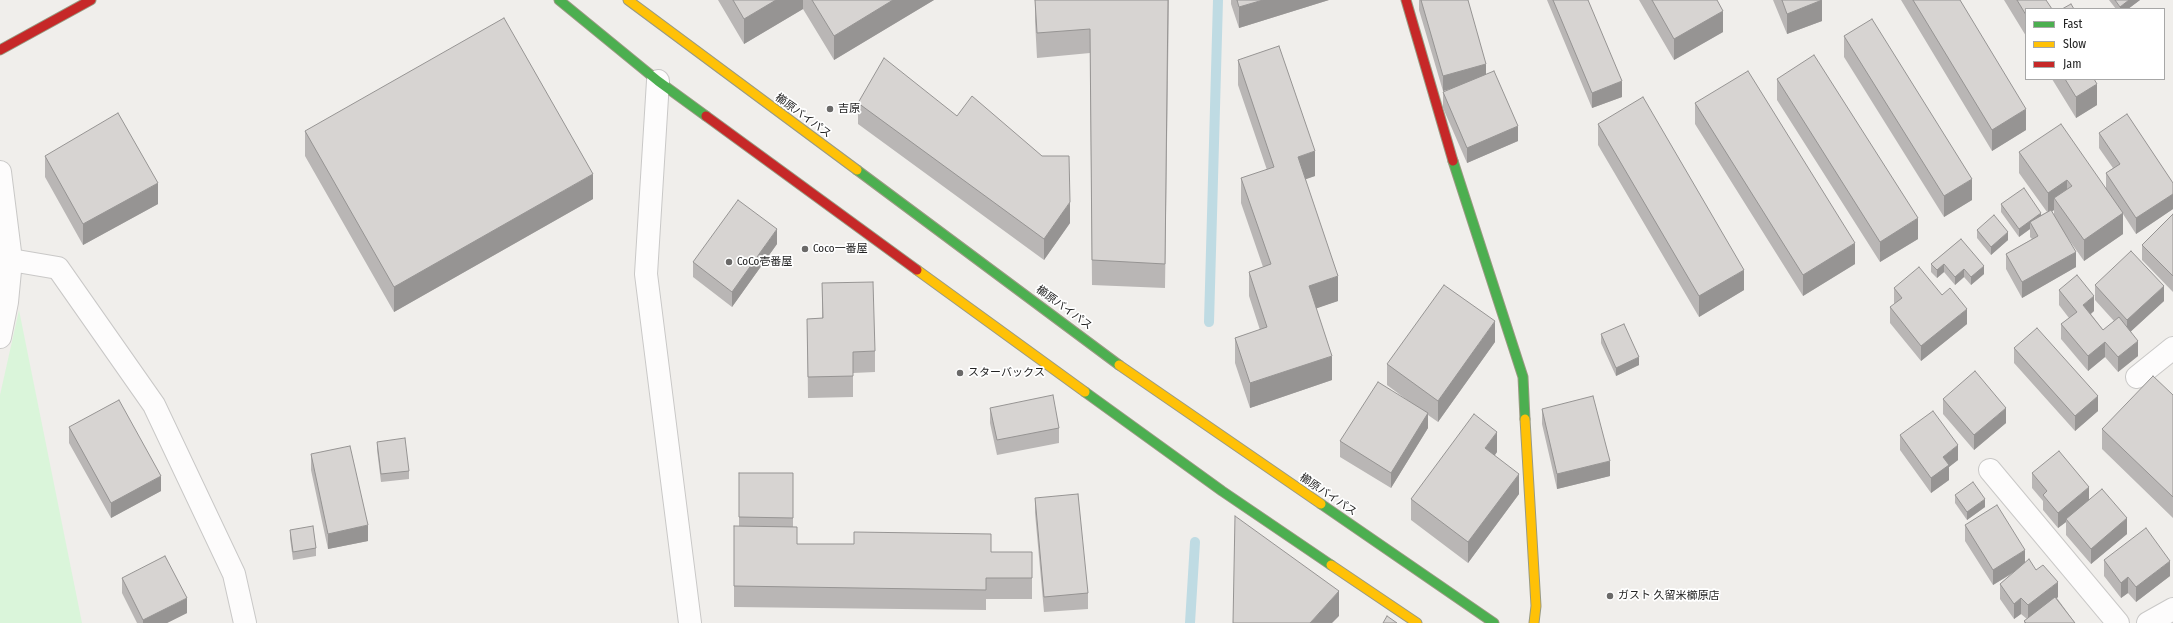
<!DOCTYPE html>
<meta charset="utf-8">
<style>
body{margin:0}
#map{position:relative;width:2173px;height:623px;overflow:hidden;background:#f0eeeb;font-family:"Fira Sans Condensed",sans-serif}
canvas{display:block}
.legend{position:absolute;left:2025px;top:8px;width:140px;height:72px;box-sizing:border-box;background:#fff;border:1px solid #a7a7a7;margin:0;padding:5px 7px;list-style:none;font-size:12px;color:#222}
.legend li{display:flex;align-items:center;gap:8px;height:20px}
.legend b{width:20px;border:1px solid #a7a7a7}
</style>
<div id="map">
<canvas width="2173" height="623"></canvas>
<ul class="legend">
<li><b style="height:5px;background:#4caf50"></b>Fast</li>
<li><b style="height:5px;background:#ffc107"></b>Slow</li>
<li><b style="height:5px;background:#c62828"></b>Jam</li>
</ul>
</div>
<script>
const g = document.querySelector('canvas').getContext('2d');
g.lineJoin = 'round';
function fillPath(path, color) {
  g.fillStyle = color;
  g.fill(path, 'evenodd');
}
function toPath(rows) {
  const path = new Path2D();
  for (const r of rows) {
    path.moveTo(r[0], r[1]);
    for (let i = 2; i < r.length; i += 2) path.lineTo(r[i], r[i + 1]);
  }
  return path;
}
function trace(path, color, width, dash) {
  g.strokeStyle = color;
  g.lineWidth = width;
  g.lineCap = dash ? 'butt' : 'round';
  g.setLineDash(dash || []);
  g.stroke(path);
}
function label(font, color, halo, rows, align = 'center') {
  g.font = font + ' "Fira Sans Condensed","Noto Sans JP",sans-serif';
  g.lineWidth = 3.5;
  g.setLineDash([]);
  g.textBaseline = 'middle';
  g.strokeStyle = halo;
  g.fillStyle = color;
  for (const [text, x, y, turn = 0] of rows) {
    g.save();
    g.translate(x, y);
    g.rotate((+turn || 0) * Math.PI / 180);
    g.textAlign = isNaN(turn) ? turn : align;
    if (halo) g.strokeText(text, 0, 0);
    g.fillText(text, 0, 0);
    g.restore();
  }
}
const park = toPath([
 [19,310,82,623,0,623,0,395]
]);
const stream = toPath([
 [1209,322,1218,0],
 [1190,623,1195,542]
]);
const street = toPath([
 [658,81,646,274,690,623],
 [0,172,11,260,7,302,0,337],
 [11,260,58,268,154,405,234,574,245,623],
 [2137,377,2173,348],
 [1990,470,2118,623],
 [2148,623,2173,609]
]);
const fast = toPath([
 [559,0,658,81,706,116],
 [1453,161,1523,377,1525,419],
 [857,170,1119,365],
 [1085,392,1222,491,1331,565],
 [1321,504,1494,623]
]);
const slow = toPath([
 [628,0,857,170],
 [917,270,1085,392],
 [1119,365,1321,504],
 [1525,419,1536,606,1534,623],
 [1331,565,1417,623]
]);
const jam = toPath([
 [1406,0,1453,161],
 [0,50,91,0],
 [706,116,917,270]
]);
const wall = toPath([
 [718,0,934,0,834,60,803,9,744,44],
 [1035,0,1169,0,1165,288,1092,285,1090,53,1037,58,1035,21],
 [1231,0,1329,0,1239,28,1231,4],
 [1419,0,1468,0,1486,74,1518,141,1467,163,1443,108,1443,92,1453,88,1443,91,1419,10],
 [1547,0,1588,0,1622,97,1592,108],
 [1639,0,1717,0,1723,32,1674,60],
 [1773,0,1822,0,1822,21,1787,34],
 [1901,0,1960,0,2026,130,1992,151],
 [2004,0,2046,0,2026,9,2026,36],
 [2109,0,2140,0,2128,9,2116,9],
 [1844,36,1972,200,1944,217,1844,57],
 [1238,60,1315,176,1305,179,1338,301,1316,308,1332,380,1250,408,1235,363,1235,338,1260,330,1249,296,1249,272,1263,267,1241,203,1241,178,1267,170,1238,85],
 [1777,79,1918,239,1880,262,1777,100],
 [2052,79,2094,79,2097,105,2076,118],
 [858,103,957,116,1042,156,1070,223,1044,260,858,124],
 [1695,103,1855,264,1803,296,1695,124],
 [1598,124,1744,290,1699,317,1598,145],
 [305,131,593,199,394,312,305,156],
 [2099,133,2173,183,2173,209,2136,234,2123,214,2123,234,2084,261,2067,237,2076,267,2022,298,2006,269,2006,254,2032,239,2030,237,2030,229,2019,237,2001,212,2001,204,2041,215,2047,212,2019,173,2019,152,2106,188,2106,173,2113,168,2099,148],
 [2054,210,2054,215,2052,211],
 [45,156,158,204,83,245,45,177],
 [2173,214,2173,292,2142,260,2142,245],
 [1977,230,2008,240,1991,255,1977,238],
 [1961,239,1984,274,1971,285,1964,277,1955,285,1944,272,1937,278,1931,272,1931,264],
 [777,244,732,307,693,277,693,262],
 [822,283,875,351,875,372,853,373,853,397,808,398,807,319,822,318],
 [2095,285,2164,301,2131,331,2138,356,2118,372,2105,357,2088,371,2061,339,2061,324,2069,318,2059,305,2059,290,2094,311,2091,314,2103,330,2114,321,2095,300],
 [1894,288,1942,295,1967,324,1921,361,1890,323,1890,307,1895,304,1894,303],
 [1601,334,1639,365,1616,376,1601,343],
 [1495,342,1438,422,1428,415,1428,428,1391,488,1340,457,1340,441,1411,403,1387,385,1387,364],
 [2014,348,2098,411,2075,431,2014,363],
 [2173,395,2173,518,2102,449,2102,429],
 [1943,399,2006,423,1974,450,1943,414],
 [990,408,1059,428,1059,443,997,455,990,423],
 [1542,409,1610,476,1557,489,1542,424],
 [69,427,161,491,111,518,69,443],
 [1900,435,1958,460,1949,467,1949,480,1931,493,1900,450],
 [377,442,409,471,409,479,381,482,377,450],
 [1497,452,1495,455,1519,494,1468,563,1411,520,1411,499],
 [311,454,368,541,328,549,311,470],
 [739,473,793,473,793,527,797,544,991,552,1032,552,1032,599,986,599,986,610,734,607,734,526,739,526],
 [2032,473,2089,500,2127,534,2091,564,2066,535,2066,522,2058,528,2043,510,2043,501,2032,488],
 [1955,495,1985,507,1967,520,1955,503],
 [1035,498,1088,593,1088,609,1044,612,1035,513],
 [1965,525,2025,562,2036,570,2058,597,2057,598,2075,623,2024,623,2024,621,2027,619,2021,614,2014,619,2000,599,2000,584,2013,573,1993,585,1965,541],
 [290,530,316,548,316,556,293,560,290,538],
 [2104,560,2170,576,2136,602,2128,593,2121,598,2104,576],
 [122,578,187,613,167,623,137,623,122,593]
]);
const shadedWall = toPath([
 [776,0,803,0,803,9,744,44,744,19],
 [893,0,934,0,834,60,834,36],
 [1263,0,1329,0,1239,28,1239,7],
 [1822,0,1822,21,1787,34,1787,14],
 [2129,0,2140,0,2128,9,2120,9,2120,7],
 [1723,11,1723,32,1674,60,1674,39],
 [1486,64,1486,79,1443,91,1443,76],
 [1622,81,1622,97,1592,108,1592,93],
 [2097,84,2097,105,2076,118,2076,97],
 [2026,109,2026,130,1992,151,1992,130],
 [1518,126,1518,141,1467,163,1467,148],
 [1315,151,1315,176,1298,182,1298,157],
 [593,174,593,199,394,312,394,287],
 [1972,179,1972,200,1944,217,1944,196],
 [2067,180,2067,201,2054,198,2054,210,2048,214,2048,193],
 [158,183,158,204,83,245,83,224],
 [2173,194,2173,209,2136,234,2136,218],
 [1070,202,1070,223,1044,260,1044,239],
 [2041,213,2041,221,2030,222,2030,229,2019,237,2019,229],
 [2123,213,2123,234,2084,261,2084,240],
 [1918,218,1918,239,1880,262,1880,242],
 [777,229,777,244,732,307,732,292],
 [2008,232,2008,240,1991,255,1991,247],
 [1855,243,1855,264,1803,296,1803,275],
 [2076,252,2076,267,2022,298,2022,282],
 [1944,264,1944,272,1937,278,1937,270],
 [1984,266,1984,274,1971,285,1971,277],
 [1964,269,1964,277,1955,285,1955,277],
 [1744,270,1744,290,1699,317,1699,296],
 [1338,276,1338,301,1309,311,1309,286],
 [2164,286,2164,301,2127,335,2127,320],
 [2094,296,2094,311,2083,320,2083,305],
 [1967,309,1967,324,1921,361,1921,346],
 [1495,321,1495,342,1438,422,1438,401],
 [2138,341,2138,356,2118,372,2118,357],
 [2105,342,2105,357,2088,371,2088,356],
 [1332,356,1332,380,1250,408,1250,383],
 [1639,357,1639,365,1616,376,1616,368],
 [2098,396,2098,411,2075,431,2075,416],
 [2006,408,2006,423,1974,450,1974,435],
 [1428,413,1428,428,1391,488,1391,473],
 [1497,432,1497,452,1485,469,1485,448],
 [1958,445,1958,460,1949,467,1949,480,1931,493,1931,478,1943,457],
 [1610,461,1610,476,1557,489,1557,474],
 [1519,474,1519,494,1468,563,1468,542],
 [161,476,161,491,111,518,111,503],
 [2089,487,2089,502,2066,519,2066,522,2058,528,2058,513],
 [1985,499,1985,507,1967,520,1967,512],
 [2127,518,2127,534,2091,564,2091,549],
 [368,525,368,541,328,549,328,534],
 [2025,550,2025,565,1993,585,1993,570],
 [2170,561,2170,576,2136,602,2136,587],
 [2128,577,2128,593,2121,598,2121,583],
 [2058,582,2058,597,2028,620,2028,605],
 [1339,591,1339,616,1332,623,1310,623],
 [187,598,187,613,167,623,143,623,143,620],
 [2021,598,2021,614,2014,619,2014,604]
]);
const building = toPath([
 [733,0,776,0,744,19,733,0],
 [812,0,893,0,834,36,812,0],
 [1035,0,1168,0,1165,264,1092,260,1090,29,1037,33,1035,0],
 [1237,0,1263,0,1239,7,1237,0],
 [1421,0,1468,0,1486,64,1443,76,1421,0],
 [1553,0,1588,0,1622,81,1592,93,1553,0],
 [1652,0,1717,0,1723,11,1674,39,1652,0],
 [1782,0,1822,0,1787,14,1782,0],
 [1913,0,1960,0,2026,109,1992,130,1913,0],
 [2017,0,2046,0,2052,9,2026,9,2026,15,2017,0],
 [2115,0,2129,0,2120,7,2115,0],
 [2071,4,2074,9,2062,9,2071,4],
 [504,18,593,174,394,287,305,131,504,18],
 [1872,19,1972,179,1944,196,1844,36,1872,19],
 [1279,46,1315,151,1298,157,1338,276,1309,286,1332,356,1250,383,1235,338,1267,327,1249,272,1271,264,1241,178,1274,167,1238,60,1279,46],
 [1814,55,1918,218,1880,242,1777,79,1814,55],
 [884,58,957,116,972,96,1042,156,1069,156,1070,202,1044,239,858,103,884,58],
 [1494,71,1518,126,1467,148,1443,92,1494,71],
 [1748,71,1855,243,1803,275,1695,103,1748,71],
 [2065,79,2094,79,2097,84,2076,97,2065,79],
 [1643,97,1744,270,1699,296,1598,124,1643,97],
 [118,113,158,183,83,224,45,156,118,113],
 [2127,114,2173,183,2173,194,2136,218,2106,173,2120,164,2099,133,2127,114],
 [2061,124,2123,213,2084,240,2054,198,2072,186,2067,180,2048,193,2019,152,2061,124],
 [2024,188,2041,213,2019,229,2001,204,2024,188],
 [738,200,777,229,732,292,693,262,738,200],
 [2051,210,2076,252,2022,282,2006,254,2038,236,2030,222,2051,210],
 [2173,214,2173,276,2142,245,2173,214],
 [1994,215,2008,232,1991,247,1977,230,1994,215],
 [1961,239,1984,266,1971,277,1964,269,1955,277,1944,264,1937,270,1931,264,1961,239],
 [2131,251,2164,286,2127,320,2095,285,2131,251],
 [1919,267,1942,295,1950,288,1967,309,1921,346,1890,307,1902,298,1894,288,1919,267],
 [2077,275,2094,296,2083,305,2103,330,2119,317,2138,341,2118,357,2105,342,2088,356,2061,324,2077,312,2059,290,2077,275],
 [873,282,875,351,853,352,853,376,808,377,807,319,823,318,822,283,873,282],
 [1444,285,1495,321,1438,401,1387,364,1444,285],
 [1624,324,1639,357,1616,368,1601,334,1624,324],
 [2037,328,2098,396,2075,416,2014,348,2037,328],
 [1975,371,2006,408,1974,435,1943,399,1975,371],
 [2153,376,2173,395,2173,497,2102,429,2153,376],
 [1378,382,1428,413,1391,473,1340,441,1378,382],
 [1053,395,1059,428,997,440,990,408,1053,395],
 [1593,396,1610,461,1557,474,1542,409,1593,396],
 [119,400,161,476,111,503,69,427,119,400],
 [1933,411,1958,445,1943,457,1949,465,1931,478,1900,435,1933,411],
 [1474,414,1497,432,1485,448,1519,474,1468,542,1411,499,1474,414],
 [405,438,409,471,381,474,377,442,405,438],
 [350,446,368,525,328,534,311,454,350,446],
 [2059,451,2089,487,2058,513,2043,495,2047,491,2032,473,2059,451],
 [739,473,793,473,793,518,739,517,739,473],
 [1973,482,1985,499,1967,512,1955,495,1973,482],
 [2102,489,2127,518,2091,549,2066,519,2102,489],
 [1078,494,1088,593,1044,597,1035,498,1078,494],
 [1997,505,2025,550,1993,570,1965,525,1997,505],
 [1235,516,1339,591,1310,623,1233,623,1235,516],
 [313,526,316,548,293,552,290,530,313,526],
 [734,526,797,527,797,544,854,544,854,532,991,534,991,552,1032,552,1032,578,986,578,986,590,734,586,734,526],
 [2146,528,2170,561,2136,587,2128,577,2121,583,2104,560,2146,528],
 [165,556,187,598,143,620,122,578,165,556],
 [2029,559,2036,570,2043,565,2058,582,2028,605,2021,598,2014,604,2000,584,2029,559],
 [2055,597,2075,623,2026,623,2024,621,2055,597],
 [1387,616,1397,623,1383,623,1387,616]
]);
const markers = [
 [830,109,4,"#6a6968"],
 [805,249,4,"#6a6968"],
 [729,262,4,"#6a6968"],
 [960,373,4,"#6a6968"],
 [1610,596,4,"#6a6968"]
];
const poiNames = [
 ["吉原",838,109],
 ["Coco一番屋",813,249],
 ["CoCo壱番屋",737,262],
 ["スターバックス",968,373],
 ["ガスト 久留米櫛原店",1618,596]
];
const streetNames = [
 ["櫛原バイパス",803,116,36],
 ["櫛原バイパス",1064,308,36],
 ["櫛原バイパス",1328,495,34]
];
fillPath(park, '#daf5da');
trace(stream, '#bfdbe3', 10);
trace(street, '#c9c8c7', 24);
trace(fast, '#999a82', 11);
trace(slow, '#999a82', 11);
trace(jam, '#999a82', 11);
trace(street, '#fdfcfc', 22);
trace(fast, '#4caf50', 9);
trace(slow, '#ffc107', 9);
trace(jam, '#c62828', 9);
fillPath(wall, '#b9b6b5');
fillPath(shadedWall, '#969493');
fillPath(building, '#d7d4d2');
trace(building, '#969493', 1);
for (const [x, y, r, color] of markers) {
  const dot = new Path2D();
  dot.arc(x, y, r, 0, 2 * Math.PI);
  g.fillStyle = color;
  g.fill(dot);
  trace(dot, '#fff', 1.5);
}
label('11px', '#222', '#fff', poiNames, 'left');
label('11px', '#222', '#fff', streetNames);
</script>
